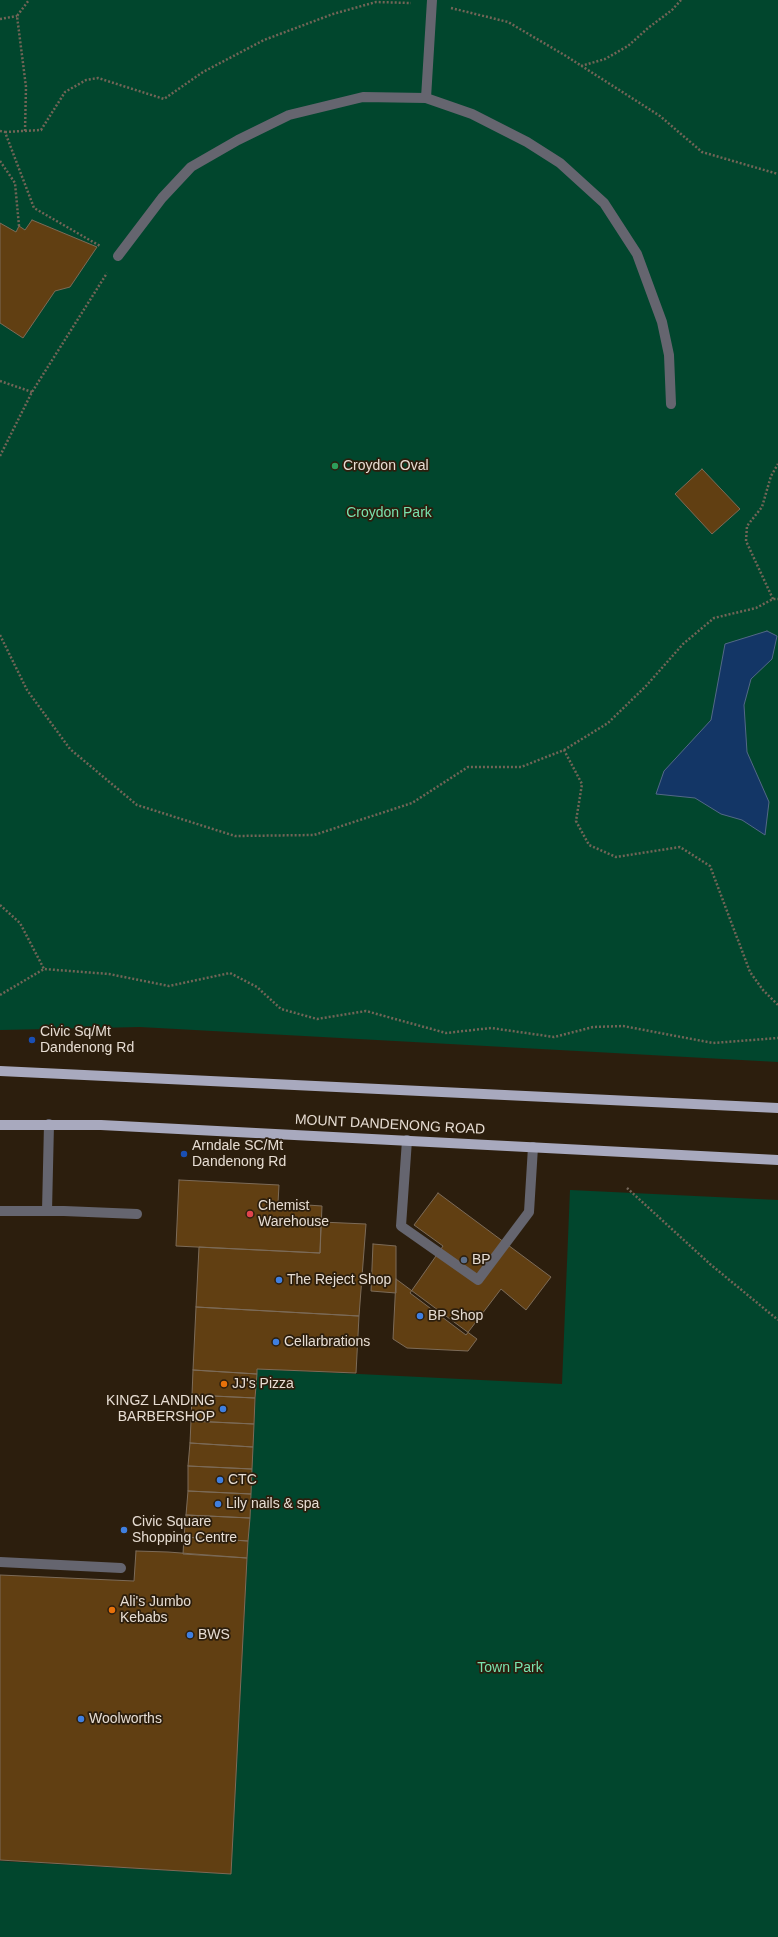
<!DOCTYPE html>
<style>
body{margin:0}
canvas{display:block;background:#2c1e0d}
</style>
<canvas width="778" height="1937"></canvas>
<script>
const g = document.querySelector('canvas').getContext('2d');
g.lineJoin = 'round';
function fillPath(path, color) {
  g.fillStyle = color;
  g.fill(path, 'evenodd');
}
function toPath(rows) {
  const path = new Path2D();
  for (const r of rows) {
    path.moveTo(r[0], r[1]);
    for (let i = 2; i < r.length; i += 2) path.lineTo(r[i], r[i + 1]);
  }
  return path;
}
function trace(path, color, width, dash) {
  g.strokeStyle = color;
  g.lineWidth = width;
  g.lineCap = dash ? 'butt' : 'round';
  g.setLineDash(dash || []);
  g.stroke(path);
}
function label(font, color, halo, rows, align = 'center') {
  g.font = font + ' Arial,sans-serif';
  g.lineWidth = 3.5;
  g.setLineDash([]);
  g.textBaseline = 'middle';
  g.strokeStyle = halo;
  g.fillStyle = color;
  for (const [text, x, y, turn = 0] of rows) {
    g.save();
    g.translate(x, y);
    g.rotate((+turn || 0) * Math.PI / 180);
    g.textAlign = isNaN(turn) ? turn : align;
    if (halo) g.strokeText(text, 0, 0);
    g.fillText(text, 0, 0);
    g.restore();
  }
}
const green = toPath([
 [0,0,778,0,778,1062,140,1027,0,1030],
 [570,1190,778,1200,778,1937,0,1937,0,1861,231,1874,257,1369,562,1384]
]);
const water = toPath([
 [767,631,777,636,772,659,751,679,744,705,747,752,769,802,765,835,742,820,721,814,695,798,656,794,664,771,711,720,725,644,767,631]
]);
const building = toPath([
 [32,220,97,247,70,287,55,291,23,338,0,323,0,223,16,232,19,226,25,230,32,220],
 [702,469,740,509,712,534,675,494,702,469],
 [179,1180,279,1185,278,1203,322,1206,320,1253,176,1246,179,1180],
 [438,1193,551,1277,526,1310,501,1289,466,1335,410,1293,443,1246,414,1225,438,1193],
 [321,1222,366,1224,359,1316,196,1307,199,1247,320,1253,321,1222],
 [373,1244,396,1246,396,1293,371,1291,373,1244],
 [396,1279,477,1339,468,1351,407,1348,393,1339,396,1279],
 [196,1307,359,1316,356,1373,257,1369,257,1374,193,1370,196,1307],
 [193,1370,257,1374,255,1398,192,1395,193,1370],
 [192,1395,255,1398,254,1424,191,1421,192,1395],
 [191,1421,254,1424,253,1447,190,1443,191,1421],
 [190,1443,253,1447,252,1469,188,1466,190,1443],
 [188,1466,252,1469,251,1494,188,1491,188,1466],
 [188,1491,251,1494,250,1518,186,1515,188,1491],
 [186,1515,250,1518,248,1541,184,1537,186,1515],
 [184,1537,248,1541,247,1558,183,1554,184,1537],
 [136,1551,168,1552,247,1558,231,1874,0,1860,0,1575,134,1581,136,1551]
]);
const path = toPath([
 [451,8,508,22,566,56,660,116,702,152,778,174],
 [0,19,17,16],
 [581,66,605,59,628,46,648,28,672,10,681,0],
 [0,131,5,132,34,208,100,246],
 [25,131,26,87,17,16,29,0],
 [5,132,41,130,65,92,86,80,98,78,164,99,203,72,264,40,333,14,376,2,411,3],
 [0,161,15,183,19,226],
 [0,381,32,392],
 [0,456,32,392,107,273],
 [773,599,746,541,747,526,762,507,771,476,778,464],
 [0,635,27,690,70,749,137,805,235,836,314,835,412,803,468,767,521,767,564,750,582,784,576,821,589,845,616,857,680,847,710,866,750,972,763,990,778,1005],
 [564,750,608,723,646,686,683,644,714,618,756,608,773,599,778,599],
 [0,905,20,923,44,969],
 [0,995,44,969,109,974,169,986,230,973,257,987,281,1009,317,1019,366,1011,446,1033,491,1028,554,1037,593,1027,623,1026,713,1043,778,1038],
 [627,1188,710,1264,778,1320]
]);
const service = toPath([
 [426,98,432,0],
 [118,256,162,198,191,167,238,140,289,115,363,97,426,98,472,114,527,142,560,163,604,203,637,254,662,322,669,355,671,404],
 [407,1140,401,1226,478,1280,529,1212,533,1147],
 [0,1211,64,1211,137,1214],
 [47,1211,49,1124],
 [0,1562,121,1568]
]);
const primary = toPath([
 [0,1071,778,1108],
 [0,1125,101,1125,778,1160]
]);
const markers = [
 [335,466,4,"#2e9e5b"],
 [32,1040,4,"#1a4fb4"],
 [184,1154,4,"#1a4fb4"],
 [250,1214,4,"#e0444e"],
 [464,1260,4,"#5c6f8a"],
 [279,1280,4,"#3f7fe0"],
 [420,1316,4,"#3f7fe0"],
 [276,1342,4,"#3f7fe0"],
 [224,1384,4,"#e8710a"],
 [223,1409,4,"#3f7fe0"],
 [220,1480,4,"#3f7fe0"],
 [218,1504,4,"#3f7fe0"],
 [124,1530,4,"#3f7fe0"],
 [112,1610,4,"#e8710a"],
 [190,1635,4,"#3f7fe0"],
 [81,1719,4,"#3f7fe0"]
];
const poiNames = [
 ["Croydon Oval",343,466],
 ["Civic Sq/Mt",40,1032],
 ["Dandenong Rd",40,1048],
 ["Arndale SC/Mt",192,1146],
 ["Dandenong Rd",192,1162],
 ["Chemist",258,1206],
 ["Warehouse",258,1222],
 ["BP",472,1260],
 ["The Reject Shop",287,1280],
 ["BP Shop",428,1316],
 ["Cellarbrations",284,1342],
 ["JJ's Pizza",232,1384],
 ["KINGZ LANDING",215,1401,"right"],
 ["BARBERSHOP",215,1417,"right"],
 ["CTC",228,1480],
 ["Lily nails & spa",226,1504],
 ["Civic Square",132,1522],
 ["Shopping Centre",132,1538],
 ["Ali's Jumbo",120,1602],
 ["Kebabs",120,1618],
 ["BWS",198,1635],
 ["Woolworths",89,1719]
];
const parkNames = [
 ["Croydon Park",389,513],
 ["Town Park",510,1668]
];
const streetNames = [
 ["MOUNT DANDENONG ROAD",390,1125,3]
];
fillPath(green, '#01462d');
fillPath(water, '#133666');
trace(water, '#536887', 1);
fillPath(building, '#613f12');
trace(building, '#7c6b58', 1);
trace(path, '#726557', 2.5, [2, 2]);
trace(service, '#65656f', 10);
trace(primary, '#a8a9be', 10);
for (const [x, y, r, color] of markers) {
  const dot = new Path2D();
  dot.arc(x, y, r, 0, 2 * Math.PI);
  g.fillStyle = color;
  g.fill(dot);
  trace(dot, '#2c1e0d', 1.5);
}
label('14px', '#e7ddd3', '#2c1e0d', poiNames, 'left');
label('14px', '#79e3af', '#2c1e0d', parkNames);
label('14px', '#e7ddd3', '#2c1e0d', streetNames);
</script>
